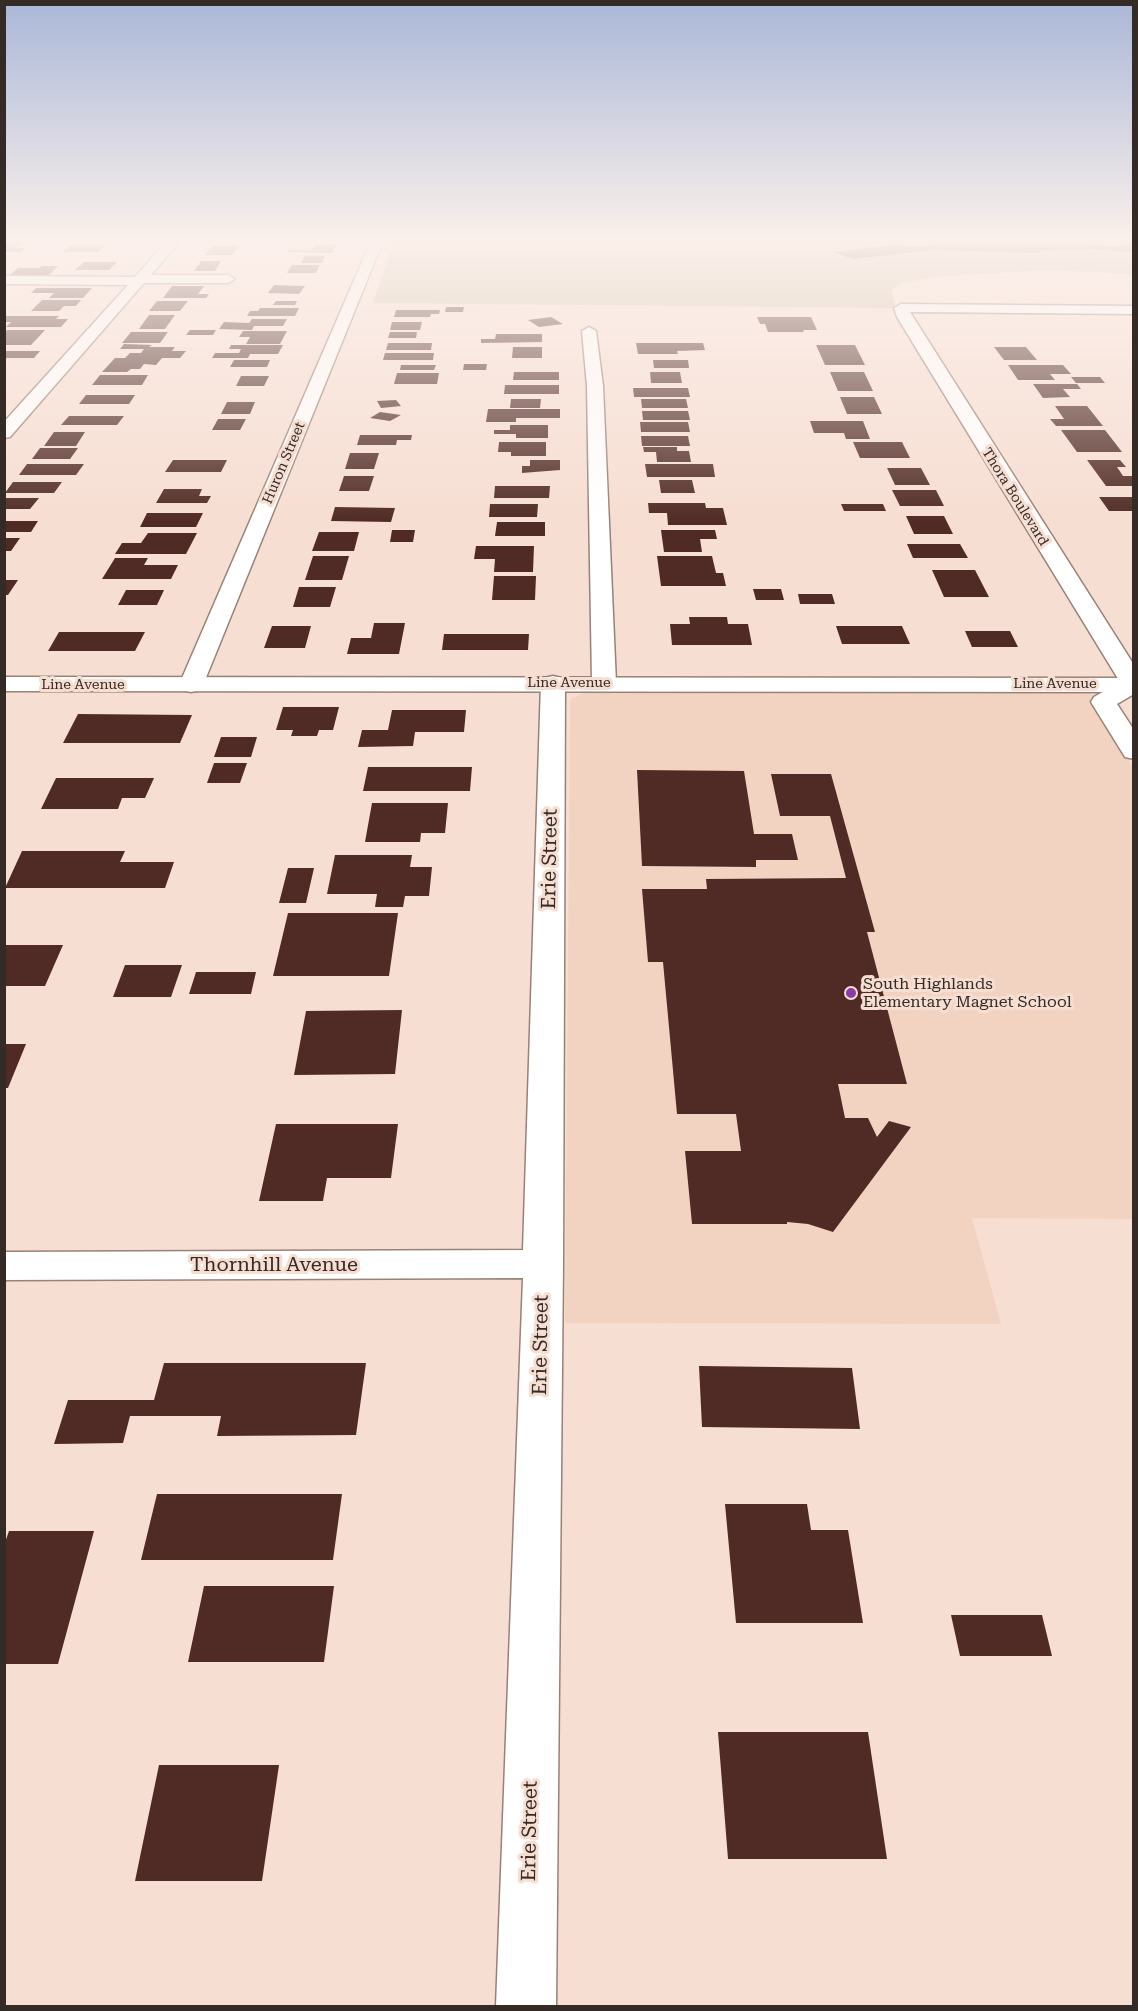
<!DOCTYPE html>
<style>
body{margin:0}
#map{position:relative;width:1138px;height:2011px;overflow:hidden;background:#f7ded2;font-family:"Roboto Serif",serif}
canvas{display:block}
.frame{position:absolute;inset:0;border:6px solid #342b26;pointer-events:none}
</style>
<div id="map">
<canvas width="1138" height="2011"></canvas>
<div class="frame"></div>
</div>
<script>
const g = document.querySelector('canvas').getContext('2d');
g.lineJoin = 'round';
function fillPath(path, color) {
  g.fillStyle = color;
  g.fill(path, 'evenodd');
}
function toPath(rows) {
  const path = new Path2D();
  for (const r of rows) {
    path.moveTo(r[0], r[1]);
    for (let i = 2; i < r.length; i += 2) path.lineTo(r[i], r[i + 1]);
  }
  return path;
}
function trace(path, color, width, dash) {
  g.strokeStyle = color;
  g.lineWidth = width;
  g.lineCap = dash ? 'butt' : 'round';
  g.setLineDash(dash || []);
  g.stroke(path);
}
function label(font, color, halo, rows, align = 'center') {
  g.font = font + ' "Roboto Serif",serif';
  g.lineWidth = 6;
  g.setLineDash([]);
  g.textBaseline = 'middle';
  g.strokeStyle = halo;
  g.fillStyle = color;
  for (const [text, x, y, turn = 0] of rows) {
    g.save();
    g.translate(x, y);
    g.rotate((+turn || 0) * Math.PI / 180);
    g.textAlign = isNaN(turn) ? turn : align;
    if (halo) g.strokeText(text, 0, 0);
    g.fillText(text, 0, 0);
    g.restore();
  }
}
const built = toPath([
 [1081,691,1093,695,1133,768,1133,1219,972,1218,1001,1324,565,1323,570,702,572,698,587,692]
]);
const green = toPath([
 [394,241,1133,241,1133,274,1047,270,935,277,902,283,892,290,895,308,373,303]
]);
const building = toPath([
 [938,241,1083,241,1088,245,1120,247,1123,244,1134,245,1134,253,1098,249,1039,251,1042,253,933,250,853,259,833,252,902,244,910,247,940,245],
 [4,242,24,242,16,248,25,248,21,252,4,252,7,248,4,248],
 [315,244,337,244,332,253,287,252,288,250,312,250],
 [71,245,106,245,98,252,63,252],
 [212,246,239,246,232,255,205,255],
 [305,256,325,256,322,263,301,263],
 [201,261,221,261,215,271,194,271],
 [84,262,117,262,109,270,75,270],
 [292,265,320,265,316,273,287,273],
 [42,266,58,266,49,275,10,275,18,268,39,268],
 [274,285,305,286,299,294,268,293],
 [172,286,204,286,198,294,209,294,206,298,163,298],
 [36,288,92,288,83,298,49,298,54,293,31,293],
 [42,300,81,300,76,306,64,306,59,311,31,311],
 [157,301,188,301,180,311,149,311],
 [276,301,297,301,295,305,273,305],
 [446,307,464,307,463,312,445,312],
 [260,308,299,308,295,316,247,316,250,311,258,311],
 [396,310,440,310,439,314,431,314,430,317,394,317],
 [149,315,175,315,165,329,139,329],
 [4,316,59,316,56,319,68,319,61,327,6,327,11,322,4,322],
 [551,317,563,324,539,327,528,320],
 [757,317,811,317,817,330,803,330,804,332,768,332,765,324,760,324],
 [252,319,287,319,283,326,254,326,252,330,219,329,224,322,249,323],
 [392,322,422,322,420,330,390,330],
 [7,330,45,330,31,345,4,345,4,333],
 [190,330,216,330,213,335,186,335],
 [243,331,287,331,280,344,246,344,250,337,239,337],
 [131,332,168,332,160,343,122,343],
 [390,332,417,332,416,338,388,338],
 [496,334,542,334,542,342,481,343,481,339,495,339],
 [388,343,432,343,431,350,386,350],
 [636,343,703,343,705,350,677,351,678,354,638,354],
 [124,344,152,345,149,347,175,347,172,351,186,351,180,358,162,358,156,365,144,364,140,369,131,369,127,372,102,372,115,358,125,358,130,353,141,353,144,349,120,349],
 [231,345,283,345,278,354,250,354,248,358,212,358,215,353,239,353,241,349,229,349],
 [816,345,855,345,865,365,825,365],
 [513,347,542,347,542,358,512,358],
 [994,347,1026,347,1037,360,1004,360],
 [4,351,40,351,34,358,7,358,4,360],
 [385,353,434,353,433,360,383,360],
 [234,360,270,360,267,367,230,367],
 [653,360,688,360,689,368,654,368],
 [464,364,487,364,486,370,463,370],
 [401,365,436,365,434,370,400,370],
 [1008,365,1063,365,1071,374,1050,374,1055,380,1018,380],
 [514,372,559,372,559,380,513,380],
 [650,372,680,372,682,383,651,383],
 [830,372,864,372,873,391,838,391],
 [397,373,439,373,437,384,394,384],
 [100,375,148,375,142,385,92,385],
 [241,376,269,376,264,386,236,386],
 [1071,377,1100,377,1105,383,1076,383],
 [1033,384,1077,384,1081,389,1063,389,1070,397,1043,398],
 [505,385,559,385,559,394,504,394],
 [633,388,688,388,690,397,634,397],
 [86,395,135,395,129,404,79,404],
 [840,397,874,397,882,414,847,414],
 [511,399,541,399,540,408,510,408],
 [641,399,686,399,688,408,642,408],
 [396,400,401,406,381,408,377,401],
 [227,402,255,402,250,414,221,414],
 [1055,406,1087,406,1103,426,1056,426,1050,419,1064,419],
 [488,409,560,409,560,418,516,418,516,422,486,422],
 [642,411,688,411,690,420,643,420],
 [380,412,401,415,390,421,370,418],
 [69,416,124,416,117,425,61,425],
 [218,419,246,419,240,430,212,430],
 [810,421,863,421,870,439,846,439,844,433,814,433],
 [640,422,688,422,690,432,641,432],
 [510,425,548,425,548,438,516,438,516,434,494,434,494,430,510,430],
 [1061,430,1105,430,1122,452,1077,452],
 [54,432,85,432,76,446,44,446],
 [360,435,412,435,411,440,397,440,396,445,357,445],
 [641,436,688,436,690,446,642,446],
 [499,442,546,442,546,456,511,456,511,452,498,452],
 [853,442,902,442,910,458,860,458],
 [643,447,677,447,677,451,689,451,691,462,657,462,656,452,644,452],
 [40,448,78,448,70,459,32,459],
 [350,453,379,453,374,469,345,469],
 [173,460,227,460,221,472,165,472],
 [530,460,560,460,560,470,522,473,522,466,530,466],
 [1087,460,1120,460,1126,467,1117,467,1123,476,1134,476,1134,486,1106,486],
 [27,464,84,464,76,475,19,475],
 [645,464,713,464,715,477,647,477],
 [887,468,921,468,930,485,895,485],
 [344,476,374,476,369,491,339,491],
 [659,480,692,480,695,493,661,493],
 [13,482,62,482,54,493,5,493],
 [495,486,550,486,549,498,494,498],
 [164,489,202,489,199,496,211,496,207,503,156,503],
 [892,490,936,490,944,506,900,506],
 [1099,497,1134,497,1134,511,1109,511],
 [4,498,39,498,30,509,4,509],
 [648,503,705,503,706,508,723,508,727,525,668,525,667,513,649,513],
 [490,504,538,504,537,517,489,517],
 [841,504,883,504,886,511,844,511],
 [335,507,395,508,391,522,331,521],
 [147,513,203,513,196,527,140,527],
 [906,516,944,516,953,534,914,534],
 [4,521,38,521,31,532,4,532],
 [497,522,545,522,545,536,495,536],
 [392,530,415,530,413,542,390,542],
 [661,530,715,530,717,539,700,539,702,552,664,552],
 [319,532,359,532,354,551,312,551],
 [148,533,197,533,186,554,115,554,122,543,141,543],
 [4,538,20,538,11,551,4,551],
 [907,544,960,544,968,558,913,558],
 [476,546,534,546,533,572,494,572,495,559,474,559],
 [313,556,349,556,342,580,305,580],
 [657,556,712,556,716,573,723,573,726,586,661,586],
 [115,558,148,558,144,565,178,565,171,579,102,579],
 [932,570,975,570,989,597,944,597],
 [494,576,536,576,535,600,492,600],
 [4,580,18,580,8,595,4,595],
 [299,587,336,587,330,607,293,607],
 [753,589,781,589,784,600,756,600],
 [126,590,164,590,157,605,118,605],
 [798,594,832,594,835,604,800,604],
 [689,617,727,617,728,624,748,624,752,645,672,645,670,624,690,624],
 [374,623,405,623,399,654,347,654,351,638,371,638],
 [272,626,311,626,305,648,264,648],
 [836,626,902,626,910,644,842,644],
 [965,631,1010,631,1018,647,972,647],
 [59,632,145,632,135,651,48,651],
 [444,634,529,634,528,650,442,650],
 [283,707,339,707,333,730,319,730,317,736,291,736,293,730,276,730],
 [392,710,466,710,464,732,415,732,413,746,358,747,362,730,388,730],
 [78,714,192,715,180,743,63,743],
 [221,737,257,737,251,757,214,757],
 [214,763,247,763,240,783,207,783],
 [368,767,472,767,470,791,363,791],
 [637,770,744,771,754,834,792,834,798,860,756,860,756,867,642,866],
 [771,774,831,774,875,932,867,932,907,1084,838,1084,845,1118,868,1118,877,1137,889,1121,911,1127,833,1232,808,1224,787,1222,787,1224,692,1224,685,1151,741,1151,736,1114,677,1114,663,962,648,962,642,889,707,889,706,879,846,878,830,816,780,816],
 [56,778,154,778,145,798,122,798,118,809,41,809],
 [372,803,448,803,445,833,421,833,420,842,365,842],
 [22,851,125,851,120,862,174,862,165,888,5,888],
 [335,855,412,855,410,867,432,867,429,896,405,896,403,907,375,907,377,894,327,894],
 [288,868,314,868,306,903,279,903],
 [288,913,398,913,389,976,273,976],
 [4,945,63,945,45,986,4,986],
 [125,965,182,965,171,997,113,997],
 [196,972,256,972,251,994,189,994],
 [402,1010,395,1074,294,1075,306,1011],
 [4,1044,26,1044,8,1088,4,1088],
 [276,1124,398,1124,391,1178,327,1178,323,1201,259,1201],
 [164,1363,366,1363,356,1435,217,1436,221,1416,130,1416,123,1443,54,1444,68,1400,154,1400],
 [699,1366,852,1368,860,1429,702,1427],
 [157,1494,342,1494,333,1560,141,1560],
 [725,1504,807,1504,811,1530,848,1530,863,1623,736,1623],
 [9,1531,94,1531,58,1664,4,1664,4,1545],
 [204,1586,334,1586,324,1662,188,1662],
 [951,1615,1042,1615,1052,1656,960,1656],
 [718,1732,868,1732,887,1859,728,1859],
 [159,1765,279,1765,262,1881,135,1881]
]);
const street = toPath([
 [167,241,180,241,151,275,228,275,235,279,228,283,144,283,10,437,4,438,4,422,128,285,4,284,4,276,135,277,167,241],
 [371,241,383,241,203,685,200,690,191,692,182,690,179,685,371,241],
 [901,304,1134,306,1134,314,910,312,1134,665,1134,694,1117,704,1134,730,1134,759,1125,757,1091,702,1094,697,1120,682,897,317,894,308,901,304],
 [589,327,596,331,603,386,616,683,613,688,604,690,595,688,592,683,587,386,582,331,589,327],
 [553,676,562,678,565,683,563,1264,556,2006,496,2006,523,1278,4,1280,4,1252,523,1250,541,683,544,678,553,676]
]);
const secondary = toPath([
 [4,677,1134,678,1134,692,4,691,4,677]
]);
const markers = [
 [851,993,6,"#893aab"]
];
const farStreetnames = [
 ["Huron Street",284,463,-67],
 ["Thora Boulevard",1015,497,58],
 ["Line Avenue",569,683],
 ["Line Avenue",1055,684],
 ["Line Avenue",83,685]
];
const poiNames = [
 ["South Highlands",863,984],
 ["Elementary Magnet School",863,1002]
];
const nearStreetnames = [
 ["Erie Street",550,859,-89],
 ["Thornhill Avenue",274,1265],
 ["Erie Street",541,1345,-89],
 ["Erie Street",530,1831,-89]
];
fillPath(built, '#f2d3c2');
fillPath(green, '#d0c3a4');
fillPath(building, '#502a24');
trace(street, '#988176', 3);
trace(secondary, '#988176', 3);
fillPath(street, '#fff');
fillPath(secondary, '#fff');
const sky = g.createLinearGradient(0, 0, 0, 523);
sky.addColorStop(0, '#aab7d8');
sky.addColorStop(0.46, '#fbf0eb');
sky.addColorStop(1, '#fbf0eb00');
g.fillStyle = sky;
g.fillRect(0, 0, 1138, 523);
for (const [x, y, r, color] of markers) {
  const dot = new Path2D();
  dot.arc(x, y, r, 0, 2 * Math.PI);
  g.fillStyle = color;
  g.fill(dot);
  trace(dot, '#f7ded2', 2);
}
label('14px', '#342b26', '#f7ded2', farStreetnames);
label('16px', '#342b26', '#f7ded2', poiNames, 'left');
label('20px', '#342b26', '#f7ded2', nearStreetnames);
</script>
